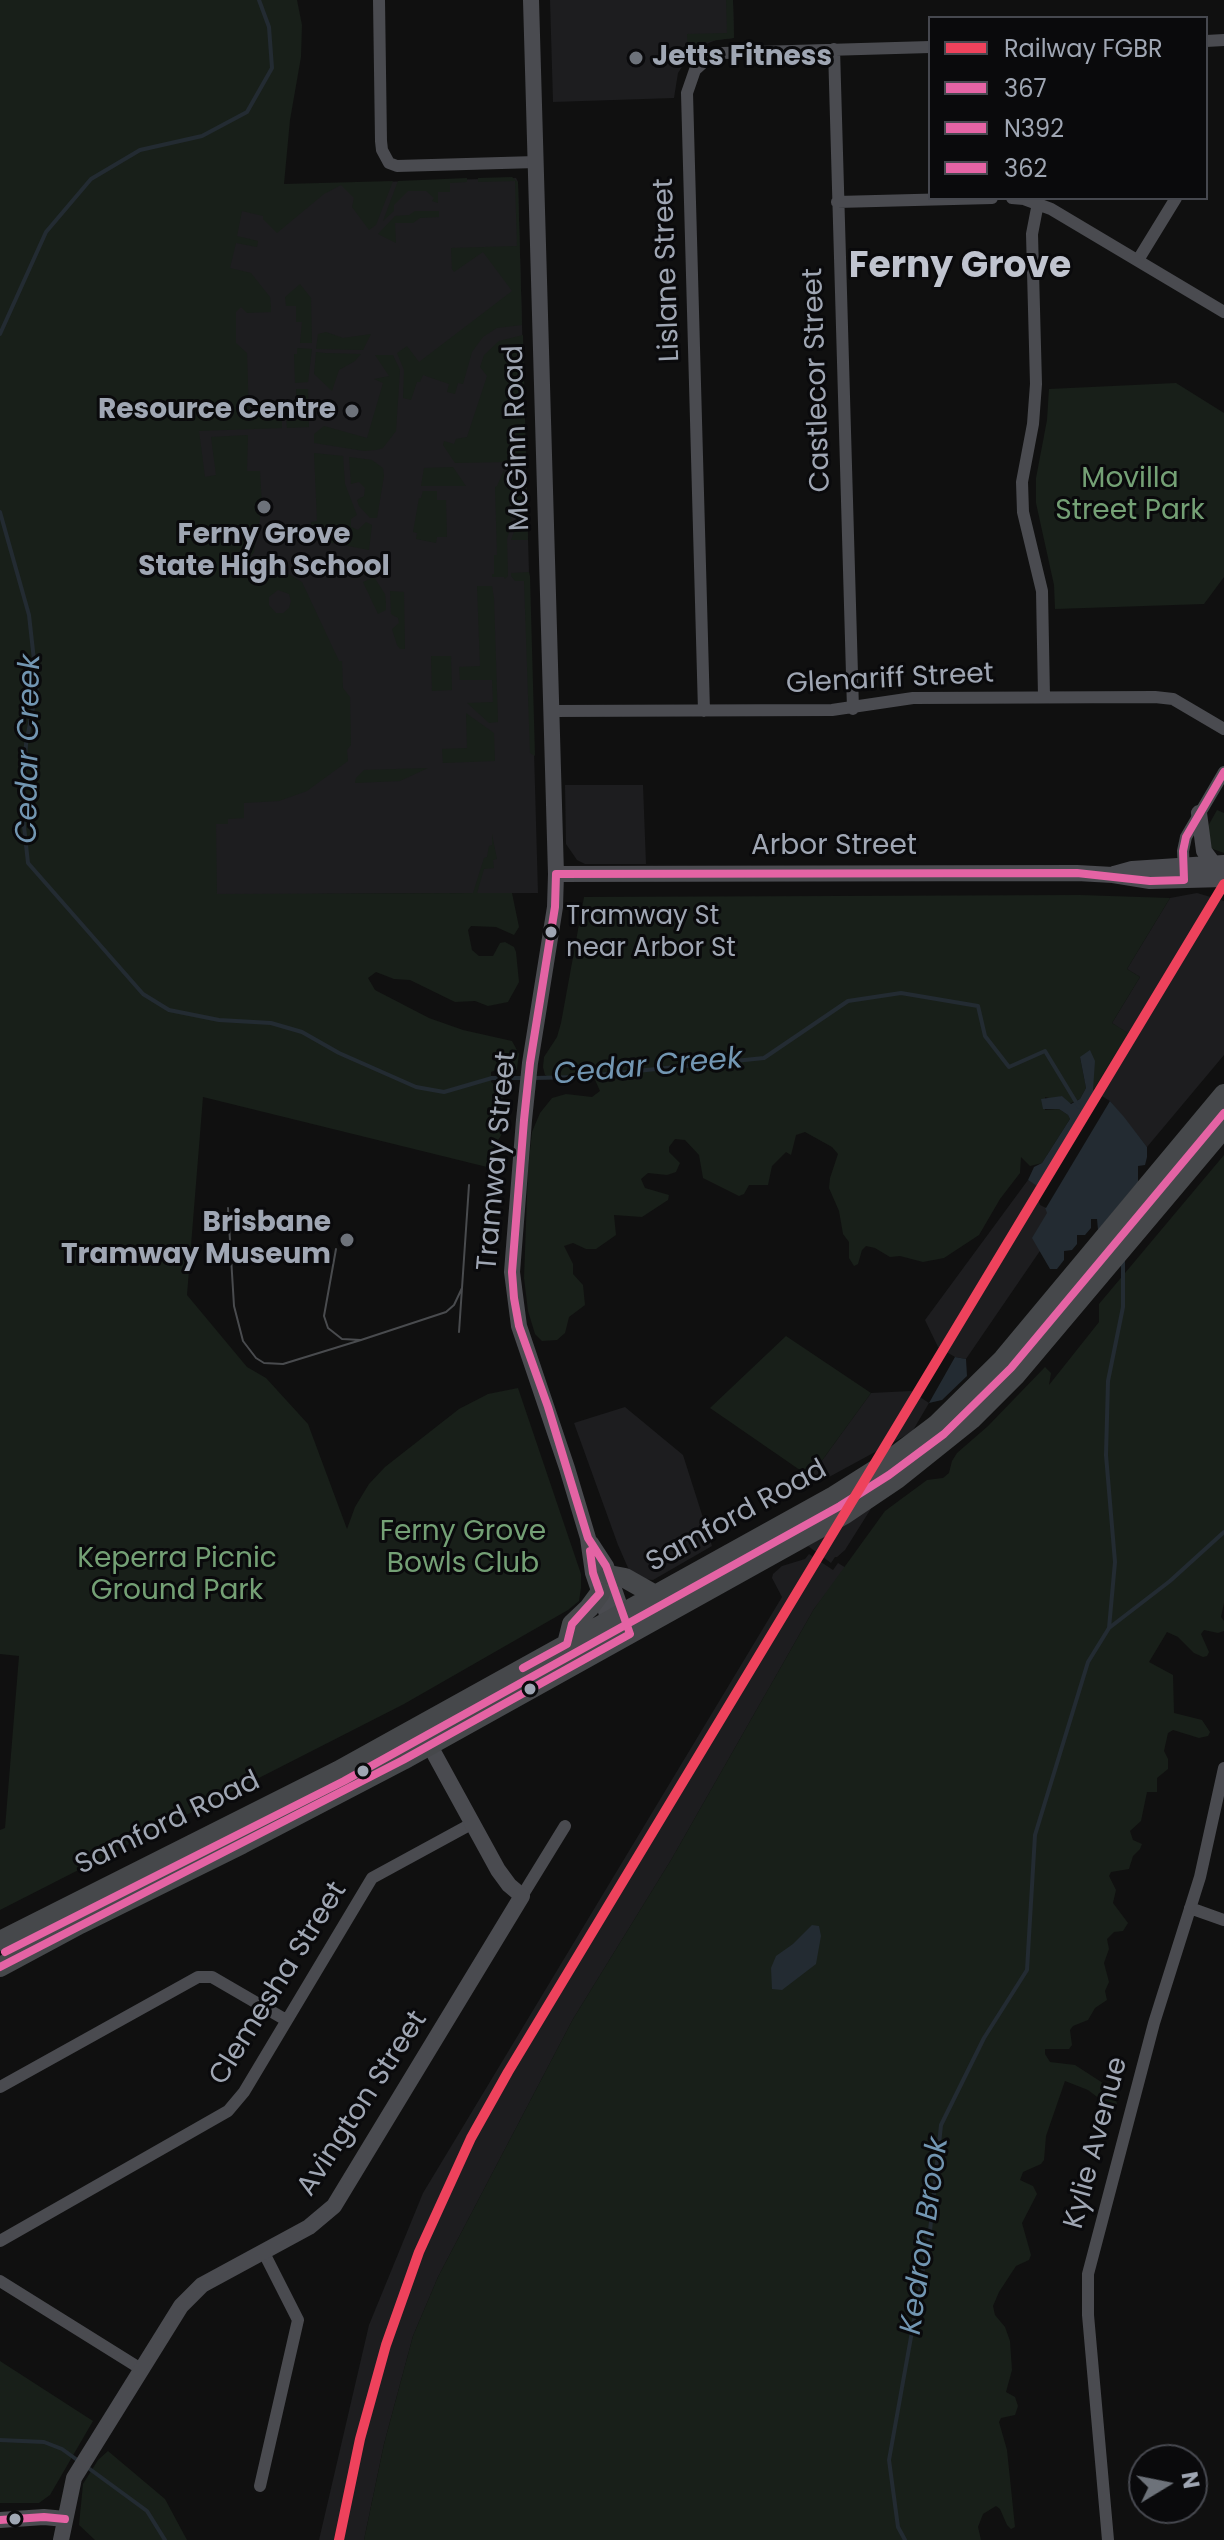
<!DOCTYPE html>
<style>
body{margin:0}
#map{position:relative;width:1224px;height:2540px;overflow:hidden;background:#101010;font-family:Poppins,sans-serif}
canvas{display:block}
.legend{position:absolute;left:928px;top:16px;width:280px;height:184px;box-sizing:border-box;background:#0a0a0c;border:2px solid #46484f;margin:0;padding:10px 14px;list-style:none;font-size:24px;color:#9fa6b3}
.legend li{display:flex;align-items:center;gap:16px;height:40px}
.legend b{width:40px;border:2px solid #46484f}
.north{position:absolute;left:1128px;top:2444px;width:80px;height:80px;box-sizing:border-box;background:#0a0a0c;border:2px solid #46484f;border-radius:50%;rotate:80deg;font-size:22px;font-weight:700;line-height:32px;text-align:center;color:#9fa6b3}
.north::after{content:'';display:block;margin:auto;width:28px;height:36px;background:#6d727a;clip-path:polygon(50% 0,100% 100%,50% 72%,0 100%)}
</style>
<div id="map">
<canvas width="1224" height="2540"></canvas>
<ul class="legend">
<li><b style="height:10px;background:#ee425c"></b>Railway FGBR</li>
<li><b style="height:10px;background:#e463a4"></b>367</li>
<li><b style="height:10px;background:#e463a4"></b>N392</li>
<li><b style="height:10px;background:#e463a4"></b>362</li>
</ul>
<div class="north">N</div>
</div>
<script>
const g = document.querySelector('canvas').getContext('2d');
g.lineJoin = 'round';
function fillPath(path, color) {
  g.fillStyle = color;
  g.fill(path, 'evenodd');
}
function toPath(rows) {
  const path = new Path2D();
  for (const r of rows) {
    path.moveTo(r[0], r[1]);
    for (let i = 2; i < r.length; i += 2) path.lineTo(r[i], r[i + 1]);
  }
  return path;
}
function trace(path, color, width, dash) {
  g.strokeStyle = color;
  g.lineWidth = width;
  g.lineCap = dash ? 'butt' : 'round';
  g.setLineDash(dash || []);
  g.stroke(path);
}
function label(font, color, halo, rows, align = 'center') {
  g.font = font + ' Poppins,sans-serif';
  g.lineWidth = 6;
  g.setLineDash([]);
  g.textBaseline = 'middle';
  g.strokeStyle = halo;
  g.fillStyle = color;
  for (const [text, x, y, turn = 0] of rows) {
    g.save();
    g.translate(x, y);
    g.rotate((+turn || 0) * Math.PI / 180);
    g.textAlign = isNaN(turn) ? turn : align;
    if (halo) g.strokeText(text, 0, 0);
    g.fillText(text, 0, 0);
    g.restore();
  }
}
const built = toPath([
 [550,0,733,0,734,38,716,40,699,47,689,56,678,73,674,98,553,102],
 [516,178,518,182,538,893,85,895,0,193],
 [565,785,643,785,646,864,585,864,577,860,566,844],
 [1197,893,1224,901,1224,1055,1147,1147,1110,1101,1093,1091,1127,1033,1112,1023,1140,977,1127,969,1170,898],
 [1028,1180,1060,1199,1044,1245,966,1359,955,1357,938,1347,925,1320],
 [911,1391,929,1403,912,1432,829,1477,815,1481,810,1477,871,1393],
 [625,1407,683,1455,712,1546,653,1580,642,1579,629,1570,618,1545,574,1423],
 [872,1507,845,1550,837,1557,835,1557,831,1563,808,1546],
 [809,1554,833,1570,838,1563,846,1568,814,1609,671,1860,573,2019,438,2277,413,2336,384,2444,364,2540,319,2540,369,2325,423,2193,782,1597,772,1578,773,1574,782,1566,805,1559]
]);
const green = toPath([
 [0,0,297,0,302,25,301,57,290,120,284,184,393,181,376,225,369,230,352,207,354,198,341,185,324,194,277,233,263,219,263,216,242,211,237,236,258,241,257,247,236,243,230,268,251,273,270,297,271,307,271,312,247,313,241,307,236,312,236,343,247,353,249,416,282,415,282,428,199,431,205,477,216,475,211,437,248,435,247,471,260,471,262,506,254,552,243,567,232,575,234,578,245,570,256,556,302,582,339,661,342,661,343,688,350,697,351,745,347,750,348,761,307,791,279,801,244,803,244,818,228,819,228,824,216,824,217,894,473,893,484,858,487,857,489,846,492,845,492,834,497,859,493,860,494,868,484,869,477,893,512,893,519,927,514,935,496,927,471,926,468,930,472,950,479,956,493,956,500,943,505,942,514,947,516,952,519,982,508,1002,488,1006,475,1001,455,1002,410,980,394,979,376,972,368,978,375,990,429,1018,463,1030,512,1041,519,1054,517,1069,510,1075,496,1070,491,1072,491,1082,507,1094,497,1104,507,1113,509,1123,495,1145,487,1167,203,1097,187,1295,247,1367,266,1378,308,1424,347,1529,355,1507,369,1484,385,1467,459,1409,488,1394,518,1388,581,1574,581,1588,579,1601,568,1610,404,1704,0,1910,0,1830,5,1828,19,1656,0,1654],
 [278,590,289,594,291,601,289,608,283,613,276,613,269,605,269,597],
 [726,0,733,0,734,38,710,41,693,48,688,54,687,34,727,33],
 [467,178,467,182,450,183,450,192,438,192,438,203,432,201,434,198,426,191,408,191,394,205,394,211,383,221,398,181],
 [478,178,512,177,518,182,522,325,497,328,483,337,472,352,463,384,458,383,455,394,447,392,449,384,423,375,420,382,417,382,411,400,403,398,404,370,397,353,407,346,419,362,512,291,483,252,454,272,452,269,451,248,517,246,515,181,478,182],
 [415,211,439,211,439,217,420,218,413,223,395,223,396,243,378,234,395,216,409,215],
 [300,284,311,298,312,343,300,343,302,322,296,322,296,306,286,306,285,297],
 [326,332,343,338,371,334,363,350,316,349,318,334],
 [523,335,526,457,514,457,514,460,508,462,455,463,443,445,444,441,454,444,456,439,467,437,487,376,480,367,484,355,499,341],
 [297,348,312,349,308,382,295,383,294,354,297,354],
 [316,352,325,353,361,354,355,361,339,370,332,391,314,374],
 [375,355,393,355,400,370,396,431,383,448,376,450,364,451,314,443,314,434,324,426,367,438,383,383,374,379,389,376],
 [1176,383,1224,413,1224,577,1204,604,1055,609,1054,585,1036,503,1036,478,1047,420,1049,389],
 [296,389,308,389,309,427,287,428,286,417,297,416],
 [314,453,343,456,345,484,357,515,351,519,351,527,358,530,366,522,372,525,369,550,312,539,311,522,317,521],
 [349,457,372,460,383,468,384,476,377,518,370,518,359,506,357,500,364,496,365,488,359,482,351,484],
 [453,467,466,486,421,486,424,468],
 [517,469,526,469,528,540,511,540,517,524,515,504,518,492,508,474,517,474],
 [504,470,506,482,513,491,509,507,512,522,507,539,508,576,505,579,504,577,492,577,492,574,494,574,494,555,497,555,495,487,497,486],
 [423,491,437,491,437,500,446,500,447,537,437,537,436,543,416,539,417,533,413,532,419,498,421,498],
 [529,572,530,576,535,756,530,753,524,581,515,581,511,576,511,573],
 [374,577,385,594,386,603,386,610,378,614,363,582],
 [477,586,492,586,494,598,498,722,489,723,467,703,493,702,492,680,460,680,459,667,480,666],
 [390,591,404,592,405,649,400,649,397,645,392,629,399,623,398,618,391,614],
 [431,656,451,656,452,690,432,691],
 [466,713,494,733,495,761,443,763,442,749,467,748],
 [428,768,400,781,355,783,356,778,364,770],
 [1217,810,1224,813,1224,853,1210,848,1207,828],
 [1080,895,1170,898,1127,969,1140,977,1112,1023,1128,1033,1093,1091,1092,1078,1080,1057,1086,1088,1080,1099,1069,1104,1062,1096,1053,1099,1045,1097,1045,1110,1059,1109,1068,1115,1070,1119,1042,1163,1030,1166,1021,1157,1020,1173,1000,1199,979,1235,944,1258,923,1262,900,1256,890,1257,875,1248,866,1246,862,1250,858,1264,854,1266,849,1258,849,1242,843,1234,839,1211,829,1188,830,1178,838,1154,832,1147,805,1132,796,1135,791,1155,786,1152,772,1166,768,1185,749,1185,744,1194,739,1196,703,1178,699,1155,685,1140,675,1139,669,1147,669,1152,680,1163,676,1172,667,1175,648,1173,641,1179,645,1188,669,1195,668,1200,642,1217,614,1215,616,1235,596,1249,586,1249,573,1243,564,1246,573,1264,573,1274,583,1285,585,1305,569,1317,565,1333,557,1340,542,1341,535,1334,528,1311,524,1278,528,1169,532,1132,540,1113,552,1098,566,1094,592,1097,600,1091,592,1073,588,1071,569,1079,554,1080,545,1075,543,1067,544,1057,557,1037,561,1023,584,897],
 [1224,1155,1224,1603,1221,1617,1224,1621,1224,1631,1218,1633,1204,1630,1201,1634,1209,1652,1207,1656,1203,1657,1194,1653,1178,1637,1167,1632,1149,1662,1173,1675,1174,1713,1202,1720,1210,1732,1208,1736,1199,1738,1173,1730,1168,1733,1164,1751,1168,1759,1168,1769,1157,1778,1157,1792,1147,1792,1141,1821,1130,1831,1133,1840,1142,1844,1140,1849,1133,1856,1129,1869,1111,1872,1109,1876,1116,1890,1113,1903,1128,1923,1123,1931,1114,1932,1107,1939,1109,1949,1104,1963,1109,1982,1105,1991,1107,2000,1095,2008,1088,2020,1073,2026,1070,2030,1072,2045,1069,2049,1045,2049,1045,2054,1050,2062,1075,2065,1109,2087,1115,2094,1117,2104,1114,2107,1109,2106,1088,2090,1065,2081,1046,2136,1044,2160,1041,2164,1023,2172,1020,2180,1033,2186,1037,2194,1022,2223,1031,2255,1029,2260,1016,2266,999,2292,993,2306,995,2315,1005,2327,1010,2341,1012,2370,1006,2392,1015,2397,1018,2406,1015,2415,1001,2418,999,2422,1007,2450,1015,2527,1011,2529,1007,2525,1000,2509,996,2506,983,2514,978,2527,981,2540,364,2540,384,2444,413,2336,438,2277,573,2019,671,1860,814,1609,885,1511,927,1480,943,1478,949,1473,952,1461,957,1453,988,1426,1045,1367,1051,1373,1049,1385,1099,1322,1099,1304],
 [786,1336,871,1393,810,1477,710,1408],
 [0,2361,93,2421,50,2495,39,2503,0,2503],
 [108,2451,165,2499,187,2540,95,2540,79,2525,83,2484,98,2460]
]);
const water = toPath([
 [1090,1050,1095,1061,1093,1090,1110,1101,1124,1117,1147,1147,1147,1157,1145,1165,1138,1166,1138,1182,1098,1230,1097,1219,1091,1219,1091,1228,1085,1235,1077,1235,1077,1244,1072,1250,1064,1251,1064,1260,1057,1269,1050,1269,1032,1238,1047,1213,1037,1186,1028,1180,1034,1167,1042,1163,1070,1119,1068,1115,1059,1109,1043,1109,1041,1099,1062,1096,1071,1104,1080,1099,1086,1088,1080,1057],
 [955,1357,966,1359,967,1376,942,1400,929,1403],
 [812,1925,819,1926,821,1936,816,1964,782,1990,772,1989,771,1968,776,1956,793,1944]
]);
const pier = toPath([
 [1094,1091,1110,1101,1046,1208,1040,1205,1035,1190]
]);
const stream = toPath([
 [0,334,46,232,91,179,140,150,202,136,247,112,272,68,269,27,259,0],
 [0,512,29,615,37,687,26,744,22,808,28,863,143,994,169,1010,219,1020,271,1023,302,1032,339,1053,416,1087,444,1092,492,1078,525,1078],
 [534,1078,578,1077,764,1058,848,1001,901,993,978,1006,985,1036,1009,1067,1045,1051,1079,1107],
 [1109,1628,1115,1562,1106,1455,1108,1381,1123,1307,1123,1261],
 [0,2440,44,2442,62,2449,80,2462],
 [87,2467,147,2511,165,2540],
 [905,2540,898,2527,889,2460,930,2231,941,2125,984,2038,1027,1970,1035,1835,1088,1662,1109,1628,1170,1581,1224,1532]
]);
const minor = toPath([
 [379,0,381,141,382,150,389,163,397,166,536,162],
 [1206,41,1224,40],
 [834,49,853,709],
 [1012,198,1024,199,1051,209,1224,312],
 [837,202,992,198],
 [1038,203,1032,234,1036,384,1033,424,1022,482,1023,512,1042,591,1044,697],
 [1138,260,1176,198],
 [552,711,832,710,913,698,1155,697,1173,699,1224,729],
 [704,711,687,93,695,70,706,60,723,53,930,47],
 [1184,873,1183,851,1186,837,1224,772],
 [522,1896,565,1826],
 [1190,1908,1224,1920],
 [0,2087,198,1977,212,1977,286,2020],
 [0,2241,228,2111,244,2092,372,1878,473,1823],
 [0,2281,141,2369],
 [260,2486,298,2320,263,2251],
 [1108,2540,1088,2315,1088,2274,1154,2023,1200,1877,1224,1768]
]);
const tertiary = toPath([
 [531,0,556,874,555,907,530,1063,524,1120,512,1272,519,1326,567,1468,588,1538,593,1573,613,1632],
 [1199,813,1204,851,1213,863],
 [556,874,1077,873,1113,875,1150,881,1224,879],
 [1114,874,1132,869,1224,863],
 [591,1543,606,1566,626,1624],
 [0,2520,44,2517,65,2519],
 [61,2540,74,2478,181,2306,202,2285,309,2227,334,2206,522,1896,509,1885,498,1870,424,1735]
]);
const primary = toPath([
 [609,1575,625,1578,655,1595],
 [567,1644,572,1624,589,1608,600,1593],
 [0,1941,338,1771,834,1496,883,1465,936,1425,1003,1359,1224,1094],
 [0,1967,80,1924,242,1844,403,1760,845,1514,897,1479,972,1419,1015,1376,1224,1128]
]);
const tram = toPath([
 [228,1208,234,1306,243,1341,256,1358,264,1363,283,1364,361,1340],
 [336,1249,324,1316,328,1328,342,1339,361,1340,446,1312,454,1305,462,1288],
 [459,1332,469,1185]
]);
const bus1 = toPath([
 [556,874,1077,873,1150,881,1184,880,1183,851,1186,837,1224,772],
 [523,1668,567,1644,572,1624,600,1593,593,1573,590,1551],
 [0,1967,403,1760,630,1634,606,1566,588,1538,548,1407,519,1326,514,1298,512,1272,524,1120,530,1063,555,907,556,874]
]);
const bus2 = toPath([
 [5,1952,344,1781,840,1506,889,1475,944,1434,1011,1368,1224,1113]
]);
const bus3 = toPath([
 [0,2520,44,2517,65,2519]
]);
const rail1 = toPath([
 [339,2540,360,2439,386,2345,419,2252,471,2138,508,2072,1224,884]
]);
const markers = [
 [636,58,8,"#6d727a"],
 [352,411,8,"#6d727a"],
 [264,507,8,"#6d727a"],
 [551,932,7,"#9fa6b3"],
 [347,1240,8,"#6d727a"],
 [530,1689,7,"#9fa6b3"],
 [363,1771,7,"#9fa6b3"],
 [15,2519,7,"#9fa6b3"]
];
const busNames = [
 ["Tramway St",566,917],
 ["near Arbor St",566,949]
];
const poiNames = [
 ["Jetts Fitness",652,58,"left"],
 ["Resource Centre",336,411],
 ["Ferny Grove",264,536,"center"],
 ["State High School",264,568,"center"],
 ["Brisbane",331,1224],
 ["Tramway Museum",331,1256]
];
const streetNames = [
 ["Lislane Street",668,270,-92],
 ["Castlecor Street",818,380,-92],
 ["McGinn Road",518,438,-92],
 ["Glenariff Street",890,680,-3],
 ["Arbor Street",834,847],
 ["Tramway Street",498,1161,-85],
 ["Samford Road",737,1517,-29],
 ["Samford Road",168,1824,-26],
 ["Clemesha Street",279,1984,-58],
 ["Avington Street",363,2104,-57],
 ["Kylie Avenue",1097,2143,-75]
];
const parkNames = [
 ["Movilla",1130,480],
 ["Street Park",1130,512],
 ["Ferny Grove",463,1533],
 ["Bowls Club",463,1565],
 ["Keperra Picnic",177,1560],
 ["Ground Park",177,1592]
];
const waterNames = [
 ["Cedar Creek",30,749,-89],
 ["Cedar Creek",648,1068,-5],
 ["Kedron Brook",926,2236,-82]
];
const districtNames = [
 ["Ferny Grove",960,268]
];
fillPath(built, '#1d1d1f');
fillPath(green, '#181f19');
fillPath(water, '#232b32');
fillPath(pier, '#101010');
trace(stream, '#232b32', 4);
trace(minor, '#4a4b50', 12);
trace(tertiary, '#4a4b50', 16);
trace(primary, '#46484b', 20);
trace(tram, '#494b4e', 2);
trace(bus1, '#e463a4', 8);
trace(bus2, '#e463a4', 8);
trace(bus3, '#e463a4', 8);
trace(rail1, '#ee425c', 10);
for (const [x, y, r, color] of markers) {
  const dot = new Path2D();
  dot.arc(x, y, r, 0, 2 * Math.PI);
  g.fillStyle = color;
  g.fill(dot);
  trace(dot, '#0a0a0c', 3);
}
label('26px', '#9fa6b3', '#0a0a0c', busNames, 'left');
label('bold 28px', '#9fa6b3', '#0a0a0c', poiNames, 'right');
label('28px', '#9fa6b3', '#0a0a0c', streetNames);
label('28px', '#74a075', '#0a0a0c', parkNames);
label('italic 30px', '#7296b2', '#0a0a0c', waterNames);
label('bold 36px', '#c0c4cf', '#0a0a0c', districtNames);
</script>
